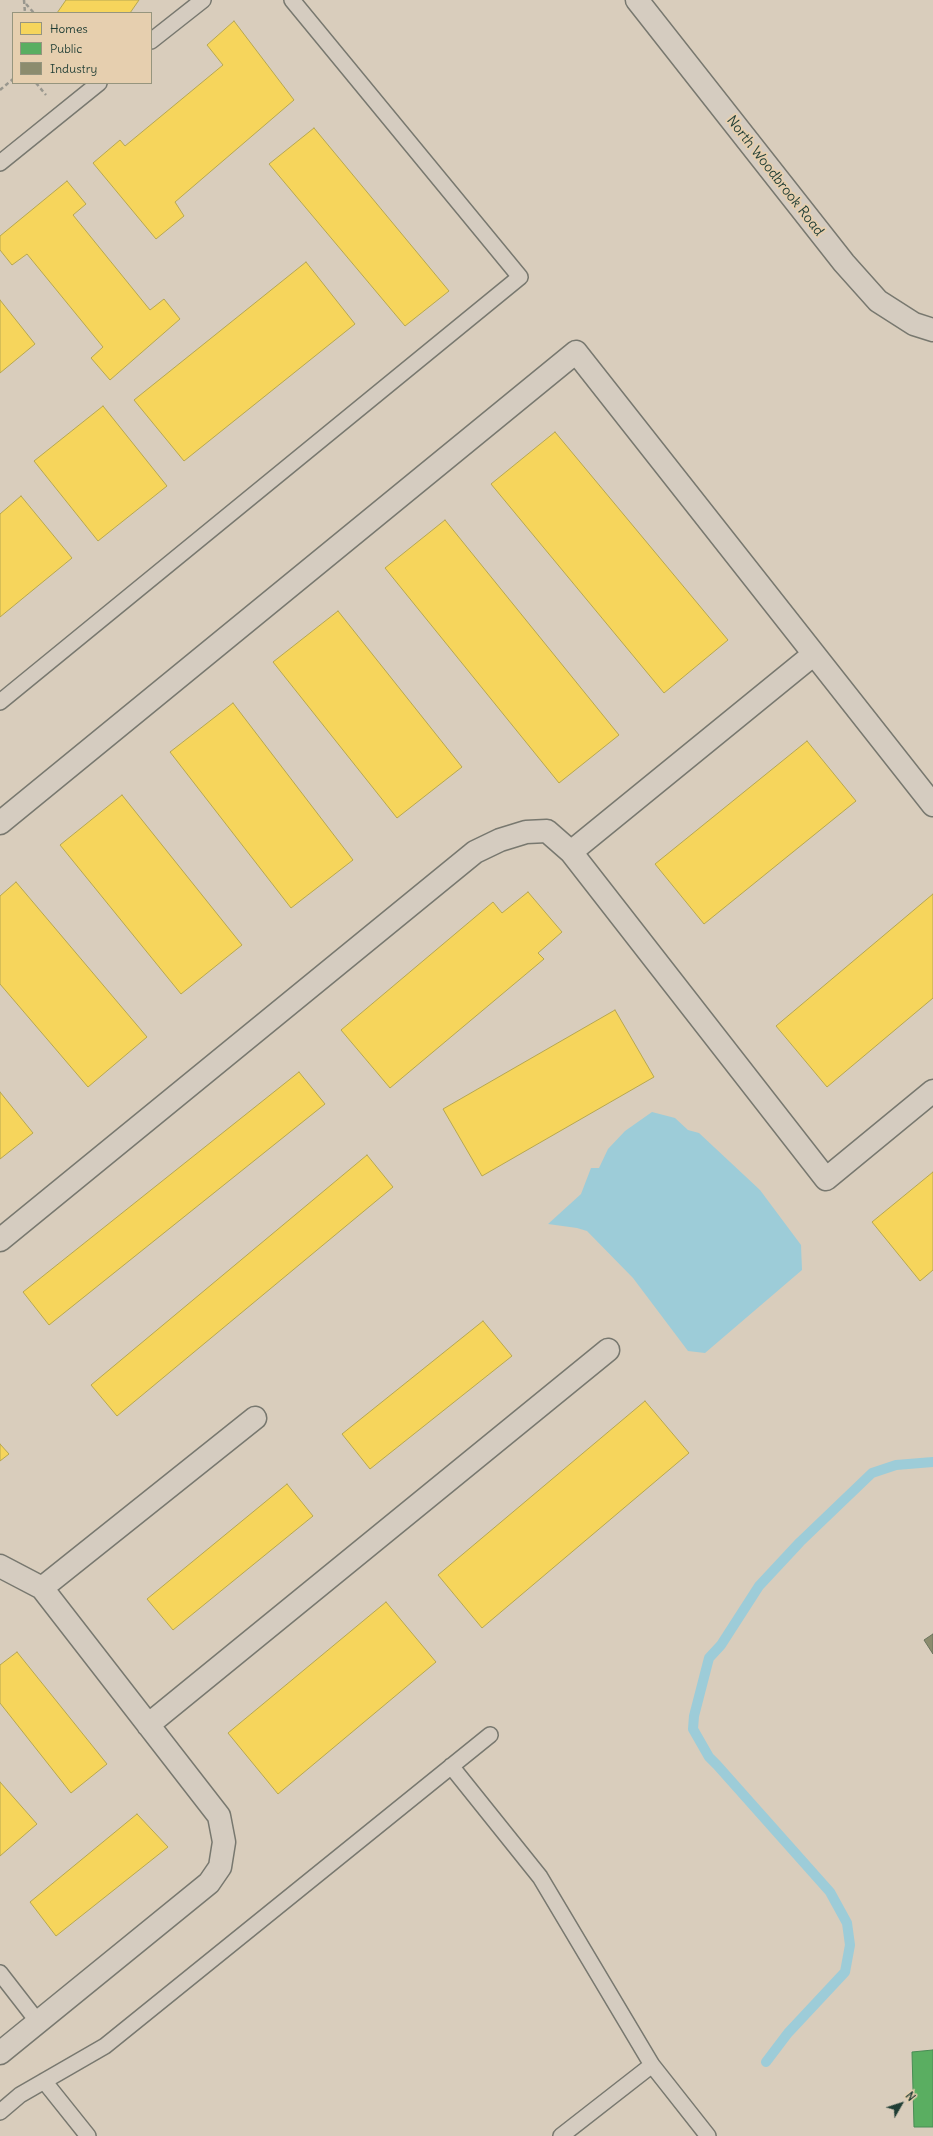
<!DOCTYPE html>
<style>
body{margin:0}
#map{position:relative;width:933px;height:2136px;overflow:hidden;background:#d9cdbc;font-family:Delius,sans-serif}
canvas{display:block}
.legend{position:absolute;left:12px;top:12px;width:140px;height:72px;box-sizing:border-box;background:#e6cfaf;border:1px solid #96957e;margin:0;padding:5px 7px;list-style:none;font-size:12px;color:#1f3d34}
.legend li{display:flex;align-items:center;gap:8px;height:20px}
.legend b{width:20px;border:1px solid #96957e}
.north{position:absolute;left:881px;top:2084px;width:40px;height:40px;-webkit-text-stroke:3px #e6cfaf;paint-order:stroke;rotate:51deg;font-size:11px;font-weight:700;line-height:16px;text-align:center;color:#1f3d34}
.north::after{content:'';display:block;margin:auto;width:14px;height:18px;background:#1f3d34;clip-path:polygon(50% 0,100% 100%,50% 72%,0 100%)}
</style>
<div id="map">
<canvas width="933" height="2136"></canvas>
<ul class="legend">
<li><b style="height:11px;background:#f6d55c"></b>Homes</li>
<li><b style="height:11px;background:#5aae61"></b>Public</li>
<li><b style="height:11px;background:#8c8c6e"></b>Industry</li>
</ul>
<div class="north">N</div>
</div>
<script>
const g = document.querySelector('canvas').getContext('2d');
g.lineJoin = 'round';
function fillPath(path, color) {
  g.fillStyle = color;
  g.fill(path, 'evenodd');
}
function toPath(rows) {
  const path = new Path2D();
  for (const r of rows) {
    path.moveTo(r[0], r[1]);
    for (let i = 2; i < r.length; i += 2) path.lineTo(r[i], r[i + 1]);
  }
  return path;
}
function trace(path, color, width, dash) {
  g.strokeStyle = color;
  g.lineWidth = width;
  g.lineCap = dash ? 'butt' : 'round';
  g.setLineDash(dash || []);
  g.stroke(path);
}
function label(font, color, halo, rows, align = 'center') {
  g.font = font + ' Delius,sans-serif';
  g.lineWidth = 4;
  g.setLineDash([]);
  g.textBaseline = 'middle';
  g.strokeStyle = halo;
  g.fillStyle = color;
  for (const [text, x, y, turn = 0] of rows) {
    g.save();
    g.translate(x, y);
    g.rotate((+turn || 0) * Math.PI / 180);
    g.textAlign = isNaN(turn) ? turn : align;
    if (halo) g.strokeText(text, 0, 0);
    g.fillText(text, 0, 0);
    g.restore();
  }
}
const water = toPath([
 [652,1112,675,1118,688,1130,699,1133,760,1190,801,1245,802,1270,705,1353,688,1351,633,1278,587,1231,577,1228,548,1224,581,1194,591,1168,599,1168,608,1149,625,1131]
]);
const homes = toPath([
 [66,0,139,0,130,13,57,13,66,0],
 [234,21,294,100,175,202,184,216,156,239,93,163,120,140,125,146,223,65,207,45,234,21],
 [314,128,449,291,405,326,269,164,314,128],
 [67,181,86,204,73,215,150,310,164,299,180,319,110,380,91,358,103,347,27,254,12,265,0,250,0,236,67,181],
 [306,262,355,324,184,461,134,400,306,262],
 [0,300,35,344,0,373,0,300],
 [103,406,167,486,98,541,34,461,103,406],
 [555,432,728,640,664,693,491,484,555,432],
 [21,496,72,558,0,617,0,514,21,496],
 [445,520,619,735,559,783,385,568,445,520],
 [338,611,462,767,397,818,273,662,338,611],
 [233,703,353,860,291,908,170,752,233,703],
 [807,741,856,801,704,924,655,864,807,741],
 [122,795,242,945,181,994,60,845,122,795],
 [16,882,147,1037,88,1087,0,984,0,896,16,882],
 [528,892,562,932,538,953,544,959,390,1088,341,1030,493,902,502,913,528,892],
 [933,894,933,998,827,1087,776,1026,933,894],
 [615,1010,654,1077,482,1176,443,1109,615,1010],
 [299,1072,325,1104,49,1325,23,1292,299,1072],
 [0,1092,33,1133,0,1159,0,1092],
 [367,1155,393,1187,117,1416,91,1385,367,1155],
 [933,1172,933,1270,920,1281,872,1222,933,1172],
 [483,1321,512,1356,370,1469,342,1434,483,1321],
 [645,1401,689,1453,482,1628,438,1575,645,1401],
 [0,1444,9,1454,0,1461,0,1444],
 [287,1484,313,1516,173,1630,147,1599,287,1484],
 [386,1602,436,1662,278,1794,228,1733,386,1602],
 [17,1652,107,1764,71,1793,0,1703,0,1665,17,1652],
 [0,1782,37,1824,0,1856,0,1782],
 [137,1814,168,1847,56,1936,30,1902,137,1814]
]);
const public = toPath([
 [933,2050,933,2127,914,2127,912,2052,933,2050]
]);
const industry = toPath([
 [933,1634,933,1654,924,1640,933,1634]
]);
const stream = toPath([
 [766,2062,788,2033,845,1972,850,1945,847,1923,830,1892,717,1765,709,1757,693,1729,694,1716,709,1658,721,1645,759,1586,800,1542,872,1473,896,1465,933,1462]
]);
const path = toPath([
 [24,0,25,13],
 [26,4,34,13],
 [36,83,46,95],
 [0,90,13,79]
]);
const lane = toPath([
 [151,41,203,0],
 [0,163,99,83],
 [0,702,520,277,292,0],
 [451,1766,540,1877,652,2065,708,2136],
 [0,1973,38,2022],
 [44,2081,88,2136],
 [0,2112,20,2095,105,2046,490,1735],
 [561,2136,652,2065]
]);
const street = toPath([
 [637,0,844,263,878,301,914,324,933,330],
 [0,823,576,352,933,805],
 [571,852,814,654],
 [0,1240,475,852,500,840,526,832,547,831,571,852,826,1179,933,1091],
 [0,1566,42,1588,219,1816,224,1842,220,1867,209,1883,0,2053],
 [42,1588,255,1418],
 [148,1725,608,1350]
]);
const streetNames = [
 ["North Woodbrook Road",775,176,52]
];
fillPath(water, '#9dccd8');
fillPath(homes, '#f6d55c');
trace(homes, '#b6a750', 1);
fillPath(public, '#5aae61');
trace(public, '#488c54', 1);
fillPath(industry, '#8c8c6e');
trace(industry, '#6b745d', 1);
trace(stream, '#9dccd8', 10);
trace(lane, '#78786f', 18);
trace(street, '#78786f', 25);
trace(path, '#99978e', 2.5, [4, 3]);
trace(lane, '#d5ccc0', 15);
trace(street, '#d5ccc0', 22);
label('14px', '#1f3d34', '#e6cfaf', streetNames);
</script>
